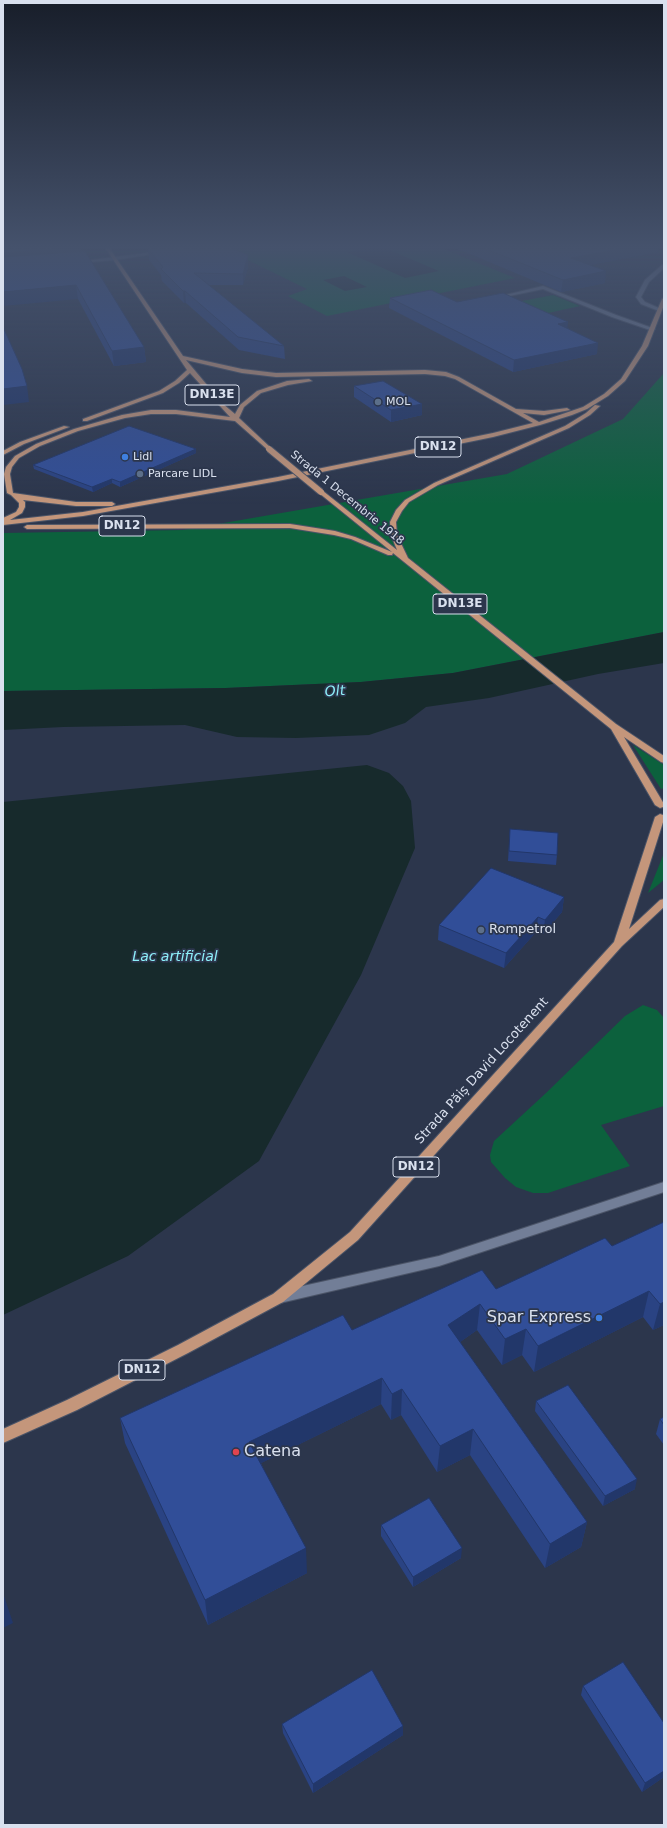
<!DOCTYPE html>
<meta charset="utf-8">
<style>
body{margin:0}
#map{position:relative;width:667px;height:1828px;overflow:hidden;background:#2c364c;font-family:"DejaVu Sans",sans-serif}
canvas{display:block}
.frame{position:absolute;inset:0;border:4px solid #d9e0ee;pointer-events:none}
</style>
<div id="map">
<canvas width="667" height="1828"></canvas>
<div class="frame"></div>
</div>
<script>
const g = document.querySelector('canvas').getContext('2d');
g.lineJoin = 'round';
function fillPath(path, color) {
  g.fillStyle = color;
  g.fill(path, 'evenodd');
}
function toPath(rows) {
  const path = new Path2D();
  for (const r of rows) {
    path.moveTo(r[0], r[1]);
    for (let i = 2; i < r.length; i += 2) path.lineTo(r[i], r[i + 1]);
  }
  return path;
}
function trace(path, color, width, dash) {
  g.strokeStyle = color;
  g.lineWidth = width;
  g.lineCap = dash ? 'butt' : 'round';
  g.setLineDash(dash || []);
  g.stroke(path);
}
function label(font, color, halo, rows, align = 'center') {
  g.font = font + ' "DejaVu Sans",sans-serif';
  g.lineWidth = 3.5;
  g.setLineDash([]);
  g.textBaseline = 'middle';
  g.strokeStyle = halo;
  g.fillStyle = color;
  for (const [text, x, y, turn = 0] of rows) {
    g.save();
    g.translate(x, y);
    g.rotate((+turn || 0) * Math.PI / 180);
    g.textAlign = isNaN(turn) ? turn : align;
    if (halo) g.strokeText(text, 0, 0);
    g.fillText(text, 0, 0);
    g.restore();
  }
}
const green = toPath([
 [225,249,444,249,515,278,327,316,288,296,307,289],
 [553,295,580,306,512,321,486,308],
 [664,373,664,632,453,673,361,682,226,688,3,691,3,533,183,530,507,474,623,419],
 [633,745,664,765,664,788,661,789],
 [664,853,664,880,648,893],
 [643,1005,657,1010,664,1018,664,1106,601,1125,630,1166,548,1193,533,1193,516,1187,505,1178,491,1162,490,1155,494,1141,546,1093,625,1016]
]);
const water = toPath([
 [364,249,387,249,439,271,405,278,347,252],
 [344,276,367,287,345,291,323,280],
 [664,632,664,663,598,674,489,698,426,707,405,723,369,735,296,738,237,737,185,725,63,727,3,730,3,691,226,688,361,682,453,673],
 [367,765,389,773,403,786,411,801,415,848,361,975,259,1161,128,1256,3,1315,3,802]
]);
const minor = toPath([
 [177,249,185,249,115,260,78,263,76,262,177,249],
 [662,265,664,265,664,268,649,282,641,297,645,302,661,309,659,311,641,304,636,297,645,280,662,265],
 [543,286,616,315,655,329,650,330,612,317,543,289,495,299,493,298,543,286],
 [664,1182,664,1192,439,1266,280,1303,275,1301,273,1297,275,1293,280,1291,439,1256,664,1182]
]);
const primary = toPath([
 [106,249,110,249,183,356,242,369,276,373,425,370,446,372,459,377,516,409,544,411,567,408,570,410,544,415,523,413,539,422,583,407,604,394,621,379,642,346,662,299,664,298,664,305,648,346,625,381,608,396,587,409,572,415,540,425,493,437,278,481,83,516,3,525,3,518,16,512,19,507,19,503,11,495,7,493,4,474,6,467,15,456,36,444,74,429,122,415,151,410,176,410,230,417,190,373,179,383,163,393,87,421,83,421,83,419,159,391,175,381,187,370,106,249],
 [186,360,242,373,276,377,425,374,445,376,455,379,533,423,493,433,278,477,83,512,10,520,22,513,25,507,25,502,23,500,76,506,112,506,115,504,112,502,76,502,13,493,10,474,12,467,19,458,40,446,78,431,125,418,151,414,176,414,235,421,269,451,272,449,271,448,239,418,244,407,261,393,288,385,312,381,309,379,287,381,257,391,240,405,235,414,223,404,186,360],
 [595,405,600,406,590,415,569,428,438,485,409,502,402,511,396,522,397,535,408,558,616,724,664,756,664,763,661,762,624,737,664,804,663,807,660,808,655,805,611,729,393,553,392,555,388,555,351,539,334,535,290,528,27,529,24,527,27,525,290,524,335,531,355,537,392,552,319,493,319,491,323,491,397,550,391,535,390,522,396,510,405,500,434,483,565,426,586,413,595,405],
 [64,426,69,427,24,444,3,455,3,451,20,442,64,426],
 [660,814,663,815,664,819,629,929,660,900,664,899,664,907,622,946,358,1240,283,1302,188,1353,77,1410,3,1443,3,1429,67,1400,178,1345,273,1294,350,1232,614,942,655,817,660,814]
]);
const primaryBridge = toPath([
 [269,449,321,492]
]);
const wall = toPath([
 [3,249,81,249,82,251,144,347,146,362,114,366,78,299],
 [148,249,248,255,248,267,243,285,208,285,284,346,285,359,239,350,186,303,184,303,162,281,161,275,149,260],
 [458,249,658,249,658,252,590,265,605,283,561,292],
 [390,298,457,302,568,328,597,354,513,372,389,308],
 [354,386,422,404,422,415,391,422,354,397],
 [196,453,120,487,112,483,93,492,34,469,33,465],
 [510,829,557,855,556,865,508,861],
 [564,897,562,912,543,934,536,932,504,968,438,940,439,925],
 [664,1222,664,1325,653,1330,643,1317,534,1372,522,1355,502,1365,477,1330,460,1342,587,1522,581,1547,545,1568,470,1455,437,1472,401,1415,391,1420,381,1404,261,1463,307,1573,208,1625,125,1443,120,1418,352,1330,496,1289,612,1246],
 [536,1401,635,1489,603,1506,535,1411],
 [664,1417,664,1445,656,1434,660,1419],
 [381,1525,461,1558,413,1587,381,1536],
 [583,1686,664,1777,642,1792,581,1695],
 [282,1724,403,1735,313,1793,283,1733]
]);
const shadedWall = toPath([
 [52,249,81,249,83,259,3,266,3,253],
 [620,249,658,249,658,252,570,269,571,258],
 [248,255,248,267,243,285,243,274],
 [606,271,605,283,561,292,563,280],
 [76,285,78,299,3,306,3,292],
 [183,291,185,291,186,303,184,303],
 [568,322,567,333,558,324],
 [598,343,597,354,513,372,514,360],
 [144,347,146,362,114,366,112,351],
 [27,386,29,402,3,405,3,389],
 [422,404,422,415,391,422,391,410],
 [196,449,196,453,120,487,120,482],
 [112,479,112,483,93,492,92,487],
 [564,897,562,912,543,934,545,920],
 [538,917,536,932,504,968,506,953],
 [649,1291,643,1317,534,1372,538,1346],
 [664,1302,664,1325,653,1330,660,1304],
 [480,1304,477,1330,446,1352,448,1325],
 [526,1329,522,1355,502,1365,505,1339],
 [382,1378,381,1404,251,1468,249,1442],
 [402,1389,401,1415,391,1420,392,1394],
 [473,1429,470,1455,437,1472,440,1446],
 [637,1479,635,1489,603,1506,605,1496],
 [587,1522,581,1547,545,1568,550,1544],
 [306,1548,307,1573,208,1625,205,1600],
 [462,1548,461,1558,413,1587,413,1577],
 [4,1596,13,1623,3,1628,3,1597],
 [403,1726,403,1735,313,1793,313,1784],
 [664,1771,664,1777,642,1792,645,1783]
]);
const building = toPath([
 [3,249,52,249,3,253,3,249],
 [148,249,233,249,248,255,243,274,194,273,284,346,238,337,185,291,183,291,161,269,163,267,148,249],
 [486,249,620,249,571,258,606,271,563,280,486,249],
 [85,251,144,347,112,351,76,285,3,292,3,257,85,251],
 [431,290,457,302,503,293,568,322,558,324,598,343,514,360,390,298,431,290],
 [3,327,22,369,27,386,3,389,3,327],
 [383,381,422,404,391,410,354,386,383,381],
 [129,426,196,449,120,482,112,479,92,487,33,465,129,426],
 [510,829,558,833,557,855,509,851,510,829],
 [491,868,564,897,545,920,538,917,506,953,439,925,491,868],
 [664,1222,664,1302,660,1304,649,1291,538,1346,526,1329,505,1339,480,1304,448,1325,587,1522,550,1544,473,1429,440,1446,402,1389,392,1394,382,1378,249,1442,306,1548,205,1600,120,1418,343,1315,352,1330,482,1270,496,1289,605,1238,612,1246,664,1222],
 [568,1385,637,1479,605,1496,536,1401,568,1385],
 [664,1417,664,1425,660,1419,664,1417],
 [429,1498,462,1548,413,1577,381,1525,429,1498],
 [623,1662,664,1723,664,1771,645,1783,583,1686,623,1662],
 [372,1670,403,1726,313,1784,282,1724,372,1670]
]);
const markers = [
 [378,402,4,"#5c6f8a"],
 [125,457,4,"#3f7fe0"],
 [140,474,4,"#5c6f8a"],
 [481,930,4,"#5c6f8a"],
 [599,1318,4,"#3f7fe0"],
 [236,1452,4,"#e0444e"]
];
const farPoinames = [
 ["MOL",386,402],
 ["Lidl",133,457],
 ["Parcare LIDL",148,474]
];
const farStreetnames = [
 ["Strada 1 Decembrie 1918",347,498,39]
];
const shields = [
 [212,395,54],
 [438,447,46],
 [122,526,46],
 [460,604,54],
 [416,1167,46],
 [142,1370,46]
];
const shieldNames = [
 ["DN13E",212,395],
 ["DN12",438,447],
 ["DN12",122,526],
 ["DN13E",460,604],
 ["DN12",416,1167],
 ["DN12",142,1370]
];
const poiNames = [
 ["Rompetrol",489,930]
];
const streetNames = [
 ["Strada Păiș David Locotenent",482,1071,-48]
];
const waterNames = [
 ["Olt",335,692,-4],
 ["Lac artificial",175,957]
];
const nearPoinames = [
 ["Spar Express",591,1318],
 ["Catena",244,1452,"left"]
];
fillPath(green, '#0c613d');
fillPath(water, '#172a2c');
trace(minor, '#4b5467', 2);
trace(primary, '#4b5467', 2);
fillPath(minor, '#727e97');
fillPath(primary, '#c4967b');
trace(primaryBridge, '#4b5467', 8, []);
trace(primaryBridge, '#c4967b', 6);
fillPath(wall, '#2a4383');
fillPath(shadedWall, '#22376a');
fillPath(building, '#314e98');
trace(building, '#22376a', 1);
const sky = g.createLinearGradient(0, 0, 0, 505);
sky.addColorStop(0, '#181e2a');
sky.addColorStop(0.49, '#45526c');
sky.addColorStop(1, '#45526c00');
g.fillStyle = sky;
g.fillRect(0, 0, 667, 505);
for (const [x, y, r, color] of markers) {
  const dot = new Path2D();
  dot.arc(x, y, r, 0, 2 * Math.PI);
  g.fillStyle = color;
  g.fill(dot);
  trace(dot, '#2c364c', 1.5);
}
label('11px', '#d9e0ee', '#2c364c', farPoinames, 'left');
label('11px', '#d9e0ee', '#2c364c', farStreetnames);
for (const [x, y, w] of shields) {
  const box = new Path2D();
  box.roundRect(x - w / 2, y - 10, w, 20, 3);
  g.fillStyle = '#2c364c';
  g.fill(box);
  trace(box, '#d9e0ee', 1);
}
label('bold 12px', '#d9e0ee', null, shieldNames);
label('13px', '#d9e0ee', '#2c364c', poiNames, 'left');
label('13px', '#d9e0ee', '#2c364c', streetNames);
label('italic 14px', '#8deff9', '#2c364c', waterNames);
label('16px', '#d9e0ee', '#2c364c', nearPoinames, 'right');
</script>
